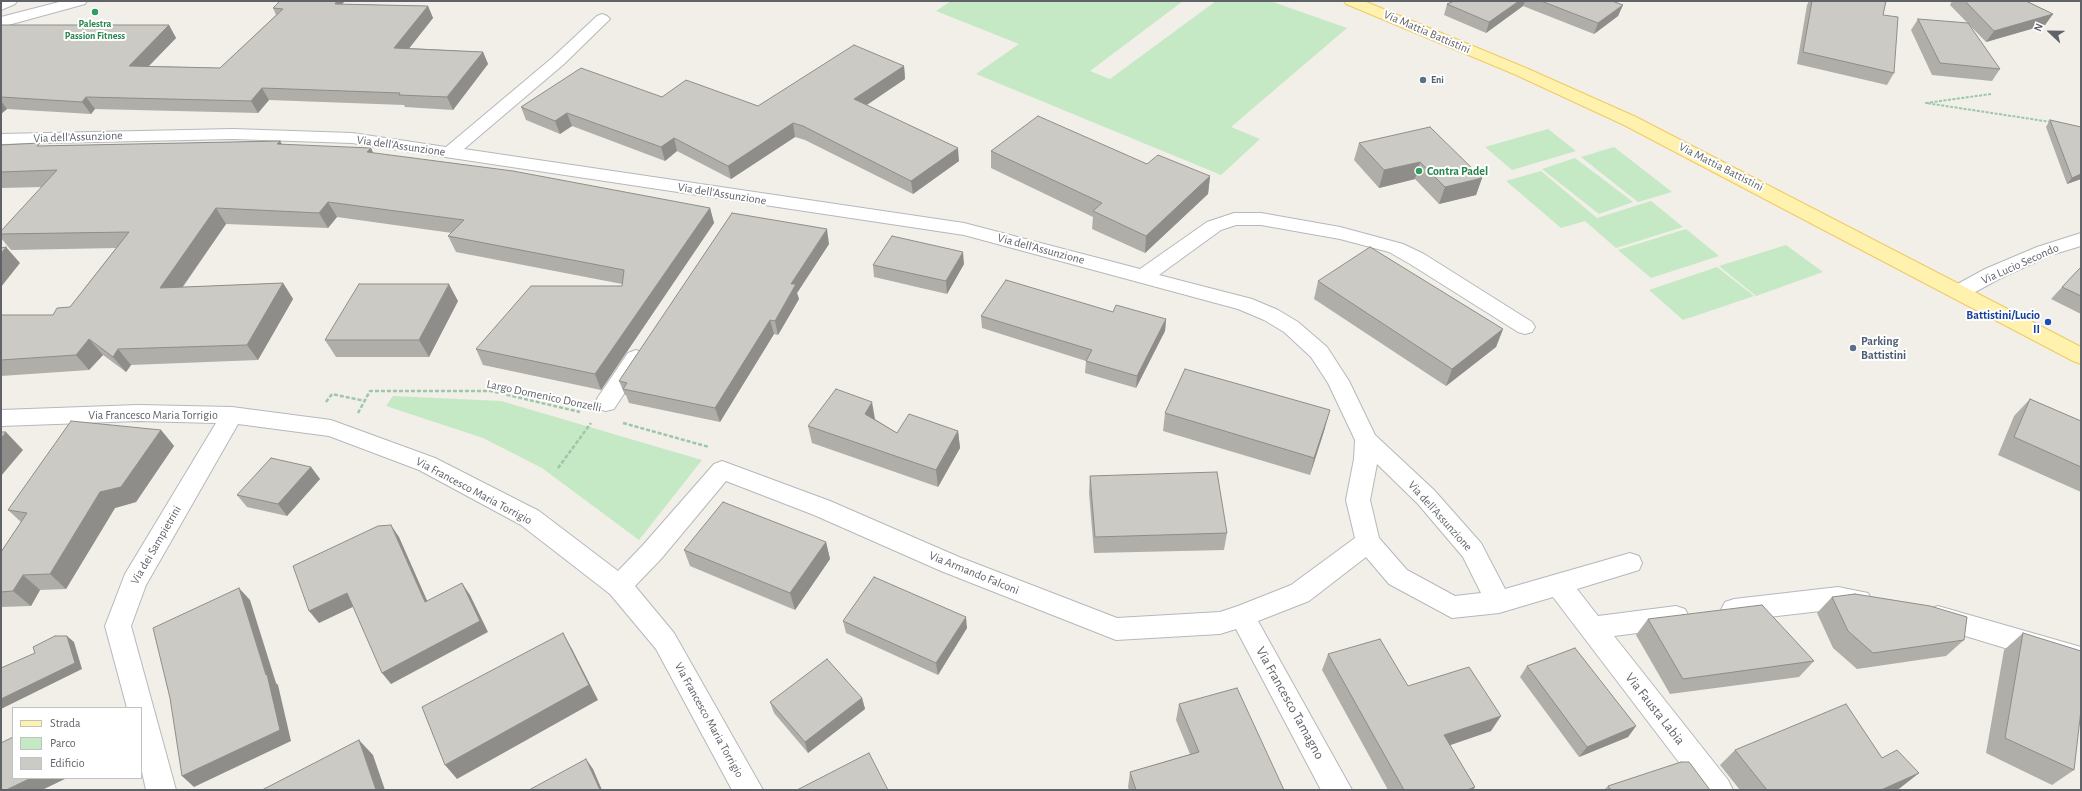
<!DOCTYPE html>
<style>
body{margin:0}
#map{position:relative;width:2082px;height:791px;overflow:hidden;background:#f1efe8;font-family:"Alegreya Sans",sans-serif}
canvas{display:block}
.frame{position:absolute;inset:0;border:2px solid #5f6368;pointer-events:none}
.legend{position:absolute;left:12px;top:707px;width:130px;height:72px;box-sizing:border-box;background:#fff;border:1px solid #bfc1c3;margin:0;padding:5px 7px;list-style:none;font-size:12px;color:#5f6368}
.legend li{display:flex;align-items:center;gap:8px;height:20px}
.legend b{width:20px;border:1px solid #bfc1c3}
.north{position:absolute;left:2030px;top:12px;width:40px;height:40px;-webkit-text-stroke:3px #fff;paint-order:stroke;rotate:292deg;font-size:11px;font-weight:700;line-height:16px;text-align:center;color:#5f6368}
.north::after{content:'';display:block;margin:auto;width:14px;height:18px;background:#5f6368;clip-path:polygon(50% 0,100% 100%,50% 72%,0 100%)}
</style>
<div id="map">
<canvas width="2082" height="791"></canvas>
<div class="frame"></div>
<ul class="legend">
<li><b style="height:5px;background:#fff2af"></b>Strada</li>
<li><b style="height:11px;background:#c5e8c5"></b>Parco</li>
<li><b style="height:11px;background:#cccac5"></b>Edificio</li>
</ul>
<div class="north">N</div>
</div>
<script>
const g = document.querySelector('canvas').getContext('2d');
g.lineJoin = 'round';
function fillPath(path, color) {
  g.fillStyle = color;
  g.fill(path, 'evenodd');
}
function toPath(rows) {
  const path = new Path2D();
  for (const r of rows) {
    path.moveTo(r[0], r[1]);
    for (let i = 2; i < r.length; i += 2) path.lineTo(r[i], r[i + 1]);
  }
  return path;
}
function trace(path, color, width, dash) {
  g.strokeStyle = color;
  g.lineWidth = width;
  g.lineCap = dash ? 'butt' : 'round';
  g.setLineDash(dash || []);
  g.stroke(path);
}
function label(font, color, halo, rows, align = 'center') {
  g.font = font + ' "Alegreya Sans",sans-serif';
  g.lineWidth = 4;
  g.setLineDash([]);
  g.textBaseline = 'middle';
  g.strokeStyle = halo;
  g.fillStyle = color;
  for (const [text, x, y, turn = 0] of rows) {
    g.save();
    g.translate(x, y);
    g.rotate((+turn || 0) * Math.PI / 180);
    g.textAlign = isNaN(turn) ? turn : align;
    if (halo) g.strokeText(text, 0, 0);
    g.fillText(text, 0, 0);
    g.restore();
  }
}
const green = toPath([
 [951,1,1183,1,1090,71,1110,79,1216,1,1270,1,1347,28,1231,127,1260,139,1221,175,976,74,1019,44,936,11],
 [1548,129,1576,151,1512,170,1485,147],
 [1614,147,1672,192,1638,202,1581,157],
 [1575,158,1633,202,1599,214,1542,169],
 [1541,171,1597,218,1651,201,1683,227,1616,248,1585,221,1561,228,1506,181],
 [1686,229,1719,256,1651,278,1618,250],
 [1786,245,1823,272,1756,296,1719,266],
 [1717,267,1754,296,1683,320,1649,290],
 [393,396,501,401,702,460,639,540,542,468,483,438,386,406]
]);
const pathFar1 = toPath([
 [1991,94,1926,103,2051,122]
]);
const path = toPath([
 [326,402,332,394,365,401],
 [358,413,370,391,491,391,580,412],
 [623,423,709,447],
 [558,468,591,423]
]);
const minor = toPath([
 [1,1,17,1,15,4,1,10,1,1],
 [63,1,87,1,85,4,1,27,1,17,63,1],
 [602,14,607,16,610,19,607,22,564,64,464,149,964,223,1140,269,1207,222,1234,213,1261,213,1340,227,1403,244,1424,254,1532,322,1535,327,1532,332,1525,334,1518,332,1410,264,1389,252,1340,239,1261,225,1236,225,1221,230,1159,275,1252,299,1278,310,1298,322,1327,347,1349,381,1375,435,1434,490,1481,543,1505,589,1630,553,1639,556,1642,563,1639,570,1577,589,1598,616,1676,606,1685,609,1689,617,1685,625,1676,628,1614,636,1728,780,1733,790,1700,790,1553,597,1499,613,1452,618,1389,584,1366,557,1309,601,1258,621,1352,790,1321,790,1236,629,1220,634,1116,640,941,571,814,515,726,481,661,559,635,586,674,633,763,790,732,790,656,649,610,594,521,525,419,470,329,436,238,424,146,585,131,626,176,790,146,790,141,767,141,708,127,708,105,626,125,574,216,423,138,421,1,426,1,410,138,405,232,407,331,420,435,458,539,511,618,571,643,545,714,464,722,461,830,501,959,557,1117,618,1220,612,1238,606,1291,585,1355,538,1346,500,1354,459,1355,440,1328,383,1311,357,1284,332,1264,320,1238,309,964,235,352,143,233,139,1,144,1,134,233,129,352,133,446,147,552,58,597,16,602,14],
 [1377,464,1418,504,1463,557,1481,593,1455,596,1407,570,1379,538,1370,500,1377,464],
 [2081,233,2081,246,2051,255,1999,279,1966,297,1959,299,1952,297,1949,292,1952,287,1985,269,2037,247,2081,233],
 [636,350,644,353,647,358,644,363,614,409,606,411,598,409,595,403,598,397,628,353,636,350],
 [1838,587,1868,593,1872,601,1868,609,1859,612,1838,609,1734,621,1725,618,1721,610,1725,602,1734,599,1838,587],
 [1938,606,2081,647,2081,671,1929,625,1925,617,1929,609,1938,606]
]);
const major = toPath([
 [1344,1,1364,1,1526,68,1636,117,2081,347,2081,364,2073,361,1624,125,1514,74,1346,4,1344,1]
]);
const wall = toPath([
 [280,1,345,1,342,4,428,6,433,18,409,48,483,52,488,64,453,110,405,107,404,105,269,100,258,113,95,109,91,114,7,109,1,114,1,25,169,25,176,38,149,66,220,68,276,15,273,8],
 [1454,1,1612,1,1623,5,1618,16,1594,34,1523,6,1486,33,1444,15,1447,4],
 [1809,1,1886,1,1883,15,1894,73,1887,85,1797,64,1807,5],
 [1952,1,2026,1,2053,14,2045,25,1986,42,1950,5],
 [1918,19,2000,69,1992,81,1932,75,1911,30],
 [904,66,905,79,867,105,959,161,913,194,805,140,795,137,731,179,677,151,665,161,572,126,560,134,526,120,521,107,662,97,758,106],
 [2050,120,2081,127,2081,179,2067,184,2046,127],
 [280,141,282,145,371,148,373,153,710,208,714,223,601,390,483,365,476,349,622,286,622,284,456,252,448,236,452,233,337,217,328,228,226,224,183,287,283,283,293,299,258,360,131,365,126,372,103,355,89,370,1,376,1,315,53,315,70,307,116,248,11,250,1,238,1,231,42,187,1,188,1,145,42,146],
 [1359,143,1482,178,1476,195,1439,204,1415,179,1379,188,1354,160],
 [991,151,1147,164,1210,176,1208,194,1145,253,1092,229,1093,217,991,168],
 [829,244,797,293,799,299,778,335,774,334,720,422,629,403,626,395,625,395,619,381],
 [964,264,947,294,874,277,873,265],
 [2081,267,2081,314,2051,299,2062,287],
 [1318,281,1503,329,1496,347,1446,386,1314,299],
 [458,301,429,357,336,357,325,340],
 [1113,312,1166,319,1165,331,1136,388,1085,373,1086,361,982,328,981,316],
 [2030,399,2081,421,2081,492,1998,455,2014,416],
 [1165,413,1325,428,1310,475,1163,431],
 [875,419,897,433,958,431,960,448,938,487,812,443,808,426],
 [161,430,174,446,136,502,115,508,66,589,40,590,31,606,1,607,1,552,21,522,8,510],
 [311,467,320,479,287,516,247,507,237,495],
 [1090,476,1227,533,1224,550,1094,553,1089,493],
 [826,542,830,559,795,610,690,566,684,550],
 [1832,597,1964,640,1946,656,1857,669,1833,648,1817,613],
 [1648,619,1814,661,1799,677,1670,694,1636,635],
 [843,621,967,628,938,675,846,633],
 [2023,633,2074,770,2052,785,1986,753,2004,650],
 [1328,654,1491,731,1450,745,1475,787,1473,790,1388,790,1322,670],
 [1527,666,1636,726,1628,737,1579,757,1520,677],
 [862,698,865,709,808,753,774,713,770,702],
 [1179,704,1284,790,1129,790,1128,787,1130,772,1190,754,1176,720],
 [1735,750,1882,758,1919,773,1900,788,1896,790,1740,790,1720,765],
 [1608,786,1710,790,1604,790]
]);
const shadedWall = toPath([
 [327,1,345,1,340,6],
 [1519,1,1525,1,1523,6,1486,33,1489,22],
 [1623,5,1618,16,1594,34,1598,23],
 [428,6,433,18,400,60,394,48],
 [2053,14,2045,25,1986,42,1994,31],
 [169,25,176,38,137,78,129,66],
 [483,52,488,64,453,110,447,97],
 [904,66,905,79,856,112,854,99],
 [262,88,269,100,258,113,251,101],
 [86,97,95,109,91,114,82,102],
 [1,101,7,109,1,114],
 [567,113,572,126,560,134,555,121],
 [793,123,795,137,731,179,728,166],
 [674,138,677,151,665,161,661,147],
 [280,141,289,156,277,144],
 [371,148,378,164,367,152],
 [958,148,959,161,913,194,911,181],
 [1420,162,1415,179,1379,188,1384,170],
 [2081,174,2081,179,2067,184,2072,178],
 [1210,176,1208,194,1145,253,1146,236],
 [1482,178,1476,195,1439,204,1445,187],
 [328,202,337,217,328,228,319,213],
 [216,208,226,224,171,303,160,288],
 [710,208,714,223,601,390,595,374],
 [827,229,829,244,797,293,799,299,778,335,775,321,791,284],
 [6,247,20,263,1,287,1,254],
 [963,252,964,264,947,294,946,281],
 [283,283,293,299,258,360,247,345],
 [449,284,458,301,429,357,419,340],
 [1166,319,1165,331,1136,388,1137,376],
 [770,320,774,334,720,422,715,408],
 [1503,329,1496,347,1446,386,1452,369],
 [89,339,103,355,89,370,76,355],
 [118,349,131,365,126,372,113,357],
 [872,402,875,419,868,431,865,414],
 [1330,410,1325,428,1310,475,1314,458],
 [161,430,174,446,136,502,115,508,66,589,50,574,100,492],
 [958,431,960,448,938,487,936,470],
 [6,432,23,450,1,476,1,438],
 [311,467,320,479,287,516,278,504],
 [391,525,399,537,433,614,425,602],
 [826,542,830,559,795,610,790,593],
 [23,575,40,590,31,606,13,591],
 [462,583,470,595,488,632,391,684,382,673],
 [239,588,250,600,276,683,278,685,291,741,194,787,182,776,266,675],
 [347,593,357,605,319,623,309,611],
 [966,617,967,628,938,675,936,663],
 [563,633,572,649,598,700,457,779,445,765],
 [67,636,74,642,82,669,1,709,1,699],
 [862,698,865,709,808,753,805,742],
 [1501,716,1491,731,1436,750,1444,735],
 [1636,726,1628,737,1579,757,1587,747],
 [359,740,373,755,385,790,376,790],
 [586,759,593,769,602,790,600,790],
 [1919,773,1900,788,1896,790,1881,790],
 [31,778,67,778,42,790,6,790],
 [1475,787,1473,790,1467,790]
]);
const building = toPath([
 [280,1,337,1,335,4,428,6,394,48,483,52,447,97,399,95,400,93,262,88,251,101,86,97,82,102,1,97,1,25,169,25,129,66,220,68,283,9,273,8,280,1],
 [1454,1,1519,1,1489,22,1447,4,1454,1],
 [1541,1,1612,1,1623,5,1598,23,1541,1],
 [1812,1,1886,1,1883,15,1898,17,1894,73,1803,52,1812,1],
 [1965,1,2026,1,2053,14,1994,31,1965,1],
 [1918,19,1968,23,2000,69,1940,63,1918,19],
 [854,45,904,66,854,99,958,148,911,181,803,126,793,123,728,166,674,138,661,147,567,113,555,121,521,107,581,68,662,97,686,80,758,106,854,45],
 [1038,116,1147,164,1158,155,1210,176,1146,236,1093,211,1102,203,991,151,1038,116],
 [2050,120,2081,127,2081,174,2072,178,2050,120],
 [1430,127,1482,178,1445,187,1420,162,1384,170,1359,143,1430,127],
 [280,141,277,144,371,148,367,152,513,171,710,208,595,374,476,349,531,286,622,286,624,270,448,236,464,220,328,202,319,213,216,208,160,288,283,283,247,345,118,349,113,357,89,339,76,355,1,360,1,315,53,315,57,308,70,307,129,232,1,234,1,231,57,170,1,172,1,145,40,143,37,146,280,141],
 [732,213,827,229,791,284,796,284,775,321,770,320,715,408,623,389,627,383,619,381,732,213],
 [892,236,963,252,946,281,873,265,892,236],
 [6,247,1,254,1,248,6,247],
 [1370,247,1503,329,1452,369,1318,281,1370,247],
 [2081,267,2081,296,2062,287,2081,267],
 [1006,280,1113,312,1116,305,1166,319,1137,376,1086,361,1092,350,981,316,1006,280],
 [359,284,449,284,419,340,325,340,359,284],
 [1185,369,1330,410,1314,458,1165,413,1185,369],
 [836,389,872,402,865,414,897,433,909,414,958,431,936,470,808,426,836,389],
 [2030,399,2081,421,2081,467,2014,437,2030,399],
 [71,421,161,430,121,487,100,492,50,574,23,575,13,591,1,592,1,552,27,513,8,510,71,421],
 [1,432,6,432,1,438,1,432],
 [271,458,311,467,278,504,237,495,271,458],
 [1217,472,1227,533,1095,537,1090,476,1217,472],
 [723,502,826,542,790,593,684,550,723,502],
 [391,525,425,602,462,583,480,621,382,673,347,593,309,611,293,566,378,526,391,525],
 [874,577,966,617,936,663,843,621,874,577],
 [239,588,266,675,267,674,280,730,182,776,170,698,153,628,239,588],
 [1855,594,1930,606,1967,617,1964,640,1873,653,1848,631,1832,597,1855,594],
 [1762,605,1814,661,1683,679,1648,619,1762,605],
 [563,633,589,685,445,765,422,707,563,633],
 [2023,633,2081,651,2081,710,2074,770,2005,738,2023,633],
 [55,636,67,636,75,663,1,699,1,668,35,653,33,647,55,636],
 [1380,639,1408,686,1469,667,1501,716,1444,735,1475,787,1467,790,1404,790,1328,654,1380,639],
 [1575,648,1636,726,1587,747,1527,666,1575,648],
 [827,659,862,698,805,742,770,702,827,659],
 [1237,688,1284,790,1136,790,1130,772,1199,752,1179,704,1237,688],
 [1846,704,1882,758,1897,750,1919,773,1881,790,1767,790,1735,750,1846,704],
 [13,737,13,778,31,778,6,790,1,790,1,743,13,737],
 [359,740,376,790,262,790,359,740],
 [869,753,888,790,797,790,869,753],
 [586,759,600,790,529,790,586,759],
 [1681,762,1689,762,1710,790,1611,790,1608,786,1681,762]
]);
const markers = [
 [95,12,4,"#2e9e5b"],
 [1423,80,4,"#5c6f8a"],
 [1419,171,4,"#2e9e5b"],
 [2048,322,4,"#1a4fb4"],
 [1853,348,4,"#5c6f8a"]
];
const farLeisurenames = [
 ["Palestra",95,24],
 ["Passion Fitness",95,36]
];
const farServicenames = [
 ["Eni",1431,80]
];
const streetNames = [
 ["Via Mattia Battistini",1427,32,23],
 ["Via dell'Assunzione",78,137,-2],
 ["Via dell'Assunzione",401,146,8],
 ["Via Mattia Battistini",1721,167,27],
 ["Via dell'Assunzione",722,194,9],
 ["Via dell'Assunzione",1041,249,15],
 ["Via Lucio Secondo",2020,264,-24],
 ["Largo Domenico Donzelli",544,396,12],
 ["Via Francesco Maria Torrigio",153,415],
 ["Via Francesco Maria Torrigio",474,491,28],
 ["Via dell'Assunzione",1440,516,48],
 ["Via dei Sampietrini",156,545,-60],
 ["Via Armando Falconi",974,573,22],
 ["Via Francesco Maria Torrigio",709,720,61]
];
const leisureNames = [
 ["Contra Padel",1427,171]
];
const transitNames = [
 ["Battistini/Lucio",2040,315],
 ["II",2040,329]
];
const serviceNames = [
 ["Parking",1861,341],
 ["Battistini",1861,355]
];
const nearStreetnames = [
 ["Via Francesco Tamagno",1290,703,61],
 ["Via Fausta Labia",1655,709,52]
];
fillPath(green, '#c5e8c5');
trace(minor, '#b5b8bc', 2);
trace(major, '#f2c960', 2);
trace(pathFar1, '#9cc7a9', 2, [3, 1.5]);
trace(path, '#9cc7a9', 2.5, [4, 2]);
fillPath(minor, '#fff');
fillPath(major, '#fff2af');
fillPath(wall, '#afaea9');
fillPath(shadedWall, '#8f8d8a');
fillPath(building, '#cccac5');
trace(building, '#8f8d8a', 1);
for (const [x, y, r, color] of markers) {
  const dot = new Path2D();
  dot.arc(x, y, r, 0, 2 * Math.PI);
  g.fillStyle = color;
  g.fill(dot);
  trace(dot, '#fff', 1.5);
}
label('bold 10px', '#27864d', '#fff', farLeisurenames);
label('bold 10px', '#4e5e75', '#fff', farServicenames, 'left');
label('12px', '#5f6368', '#fff', streetNames);
label('bold 12px', '#27864d', '#fff', leisureNames, 'left');
label('bold 12px', '#164399', '#fff', transitNames, 'right');
label('bold 12px', '#4e5e75', '#fff', serviceNames, 'left');
label('14px', '#5f6368', '#fff', nearStreetnames);
</script>
